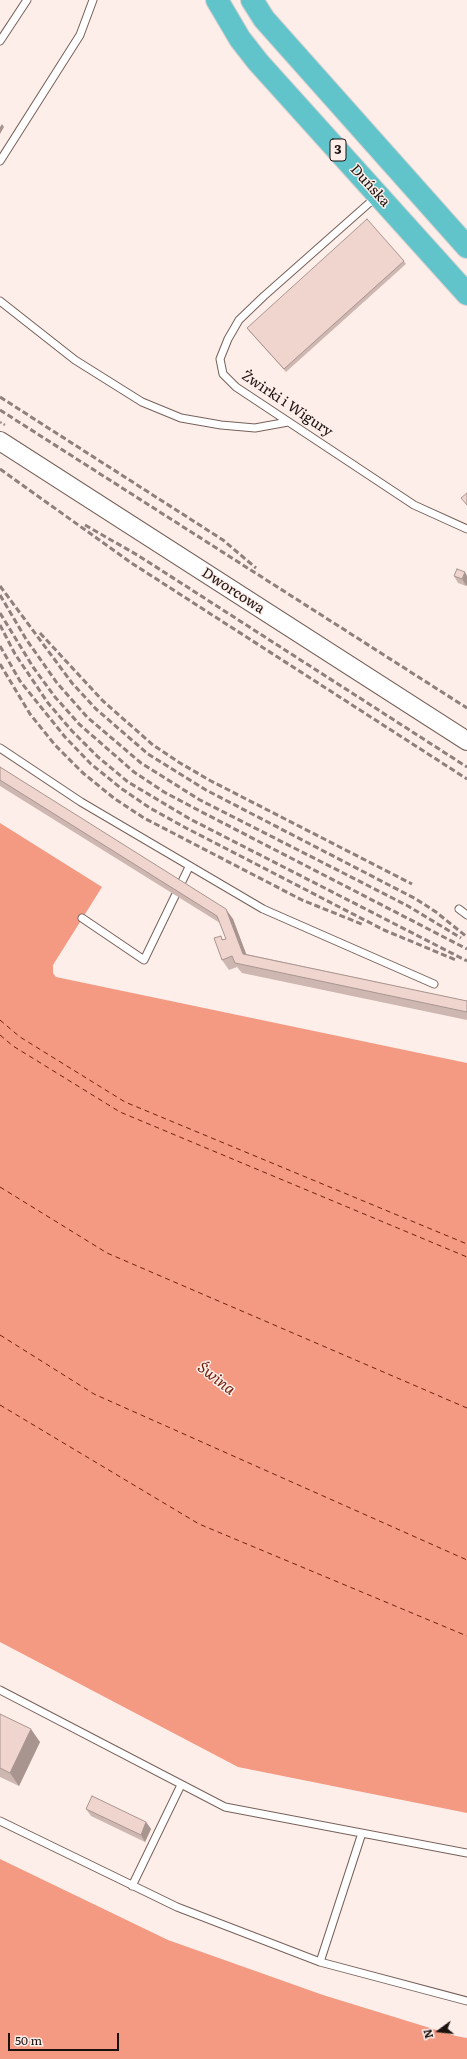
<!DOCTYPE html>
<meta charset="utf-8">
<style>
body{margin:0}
#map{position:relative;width:467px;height:2059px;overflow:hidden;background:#feeee9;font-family:Literata,serif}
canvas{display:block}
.north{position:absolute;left:419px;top:2011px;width:40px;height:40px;-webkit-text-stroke:3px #feeee9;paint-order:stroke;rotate:255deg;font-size:11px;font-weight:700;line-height:16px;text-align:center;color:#1b1210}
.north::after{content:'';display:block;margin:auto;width:14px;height:18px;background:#1b1210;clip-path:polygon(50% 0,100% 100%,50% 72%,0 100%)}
.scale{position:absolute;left:8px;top:2033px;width:111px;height:18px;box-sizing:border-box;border:2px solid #1b1210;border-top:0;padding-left:5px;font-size:12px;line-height:14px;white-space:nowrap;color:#1b1210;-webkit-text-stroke:3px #feeee9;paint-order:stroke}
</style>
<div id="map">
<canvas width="467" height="2059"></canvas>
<div class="north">N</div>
<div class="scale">50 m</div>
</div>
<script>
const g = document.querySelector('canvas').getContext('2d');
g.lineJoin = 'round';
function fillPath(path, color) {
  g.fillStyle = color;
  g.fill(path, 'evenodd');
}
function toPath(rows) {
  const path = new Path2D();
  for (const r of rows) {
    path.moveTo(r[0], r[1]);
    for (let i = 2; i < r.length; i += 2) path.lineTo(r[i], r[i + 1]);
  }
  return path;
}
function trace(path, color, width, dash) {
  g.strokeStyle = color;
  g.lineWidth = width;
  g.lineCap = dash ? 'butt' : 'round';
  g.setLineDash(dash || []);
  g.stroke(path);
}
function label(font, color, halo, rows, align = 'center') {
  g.font = font + ' Literata,serif';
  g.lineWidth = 3;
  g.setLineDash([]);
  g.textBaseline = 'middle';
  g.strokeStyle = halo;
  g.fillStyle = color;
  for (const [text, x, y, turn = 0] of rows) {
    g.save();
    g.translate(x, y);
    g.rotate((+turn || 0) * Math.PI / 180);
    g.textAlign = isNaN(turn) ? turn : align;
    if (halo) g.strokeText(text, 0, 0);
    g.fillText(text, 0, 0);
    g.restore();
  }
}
const water = toPath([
 [0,823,102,887,53,965,53,973,56,977,467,1063,467,1813,238,1767,0,1642],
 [0,1859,168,1940,323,1995,456,2036,467,2038,467,2059,0,2059]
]);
const ferry = toPath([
 [0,1020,20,1037,125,1102,467,1244],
 [0,1035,13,1046,120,1112,467,1257],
 [0,1187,107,1253,467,1408],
 [0,1335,94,1394,467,1560],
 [0,1405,199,1524,467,1636]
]);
const path = toPath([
 [0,422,5,425]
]);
const service = toPath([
 [0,41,27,0],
 [0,161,80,35,93,0],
 [376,197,264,296,239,320,228,339,220,359,223,374,236,387,414,505,467,529],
 [0,301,75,360,142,402,181,418,221,425,255,428,288,422],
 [0,748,81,802,263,909,434,984],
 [459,909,467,915],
 [82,918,144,960,189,867],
 [0,1690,225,1807,467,1853],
 [0,1821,177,1907,320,1962,467,2001],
 [132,1886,181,1785],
 [320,1962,362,1833]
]);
const tertiary = toPath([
 [0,441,467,741]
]);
const trunk = toPath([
 [217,0,240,39,258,62,467,294],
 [252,0,264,19,467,247]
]);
const rail = toPath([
 [0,397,223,540,256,568],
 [0,410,467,708],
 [0,469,130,562,467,779],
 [85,525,139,556,467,767],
 [0,586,72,683,96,709,148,754,206,790,416,899,436,912,467,937],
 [0,595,26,639,57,683,87,717,141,763,200,800,408,906,461,938],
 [0,613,33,667,55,697,79,724,134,772,164,792,196,809,467,949],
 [0,625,15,654,48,703,72,731,98,757,128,782,190,819,467,961],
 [40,633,103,701,153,745,180,763,211,781,412,884],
 [0,646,20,681,65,737,91,764,122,789,150,808,186,828,384,930,456,960],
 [0,664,30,714,55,745,83,773,115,799,144,818,302,900,364,925]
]);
const wall = toPath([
 [404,261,406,264,286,372,249,331,247,328],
 [457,569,466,586,458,583,454,576],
 [0,767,233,919,246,954,467,1001,467,1020,242,973,237,967,229,970,222,960,221,936,223,940,226,939,220,923,0,786],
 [0,1714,40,1742,19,1786,0,1777],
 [86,1809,146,1822,151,1829,145,1842,91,1816]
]);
const shadedWall = toPath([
 [2,124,4,127,0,134,0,127],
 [465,572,467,576,467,585,466,586,462,579],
 [226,909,233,919,250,964,243,954],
 [31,1729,40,1742,19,1786,10,1773],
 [146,1822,151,1829,145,1842,141,1835]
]);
const building = toPath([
 [367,219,404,261,284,369,247,328,367,219],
 [467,493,467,505,461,498,467,493],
 [457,569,465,572,462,579,454,576,457,569],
 [0,767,226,909,243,954,467,1001,467,1012,235,963,232,956,222,960,214,938,221,936,222,940,226,939,217,916,0,780,0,767],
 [0,1714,31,1729,10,1773,0,1768,0,1714],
 [92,1796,146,1822,141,1835,86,1809,92,1796]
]);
const shields = [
 [338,150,16]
];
const shieldNames = [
 ["3",338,150]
];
const streetNames = [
 ["Duńska",370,186,48],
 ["Żwirki i Wigury",287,404,34],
 ["Dworcowa",233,591,33]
];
const waterNames = [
 ["Świna",216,1379,38]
];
fillPath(water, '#f49a83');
trace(ferry, '#6f210c', 1, [5, 4]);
trace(service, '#77615a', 9);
trace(tertiary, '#77615a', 20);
trace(trunk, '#d1d0cf', 24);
trace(path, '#a29591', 2.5, [2, 2]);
trace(service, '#fff', 7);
trace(tertiary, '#fff', 18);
trace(trunk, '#62c4cb', 22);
trace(rail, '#8d807d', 3, [6, 3]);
fillPath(wall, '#ceb7b1');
fillPath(shadedWall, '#a89590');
fillPath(building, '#f0d5ce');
trace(building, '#a89590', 1);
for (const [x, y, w] of shields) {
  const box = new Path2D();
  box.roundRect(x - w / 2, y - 11, w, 22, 3);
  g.fillStyle = '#feeee9';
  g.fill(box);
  trace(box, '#1b1210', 1);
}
label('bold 13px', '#1b1210', null, shieldNames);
label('14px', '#1b1210', '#feeee9', streetNames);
label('italic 15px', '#6f210c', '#feeee9', waterNames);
</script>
